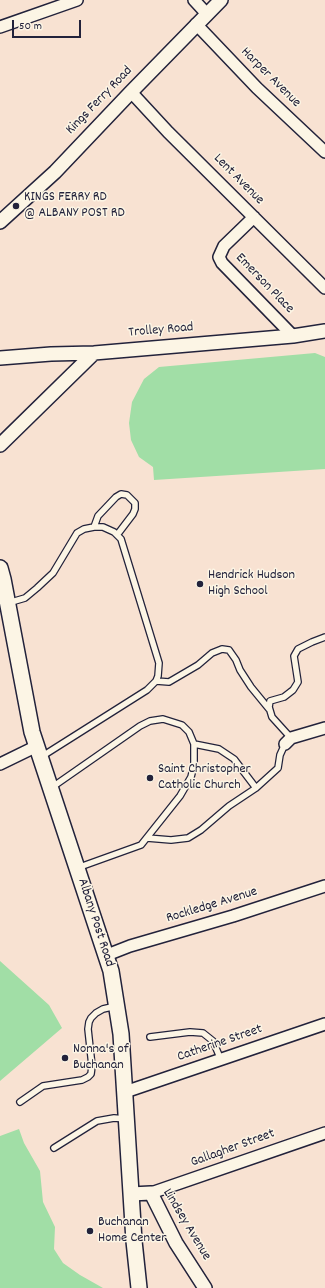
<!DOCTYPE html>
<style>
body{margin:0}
#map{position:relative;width:325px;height:1288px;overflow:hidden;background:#f8e2d2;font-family:Dekko,sans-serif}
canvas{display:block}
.scale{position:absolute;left:12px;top:20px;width:69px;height:18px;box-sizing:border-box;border:2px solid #22223b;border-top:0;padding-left:5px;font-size:12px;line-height:14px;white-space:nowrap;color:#22223b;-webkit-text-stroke:3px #fcf5e5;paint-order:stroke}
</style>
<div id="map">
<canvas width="325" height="1288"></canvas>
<div class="scale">50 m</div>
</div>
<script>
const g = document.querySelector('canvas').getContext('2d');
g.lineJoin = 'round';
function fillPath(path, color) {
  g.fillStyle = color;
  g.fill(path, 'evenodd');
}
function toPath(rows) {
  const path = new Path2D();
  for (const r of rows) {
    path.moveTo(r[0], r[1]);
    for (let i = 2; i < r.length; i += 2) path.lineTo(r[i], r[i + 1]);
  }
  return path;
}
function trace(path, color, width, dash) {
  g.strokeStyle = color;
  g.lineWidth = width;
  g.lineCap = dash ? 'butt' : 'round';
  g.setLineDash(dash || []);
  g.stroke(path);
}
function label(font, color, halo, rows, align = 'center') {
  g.font = font + ' Dekko,sans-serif';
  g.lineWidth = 3;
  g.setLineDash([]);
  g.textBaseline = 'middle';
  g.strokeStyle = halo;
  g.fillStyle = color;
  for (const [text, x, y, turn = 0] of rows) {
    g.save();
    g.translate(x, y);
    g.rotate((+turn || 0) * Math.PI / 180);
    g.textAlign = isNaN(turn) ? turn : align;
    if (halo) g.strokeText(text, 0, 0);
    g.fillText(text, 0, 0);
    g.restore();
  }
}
const green = toPath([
 [315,353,325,357,325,469,154,480,153,467,139,457,131,440,129,423,132,402,144,379,159,367],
 [0,961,49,1005,62,1028,0,1081],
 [19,1129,24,1143,40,1171,43,1202,55,1227,54,1249,63,1263,80,1275,103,1288,0,1288,0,1136]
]);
const service = toPath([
 [94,527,98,516,116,497,121,494,127,495,135,503,135,509,133,514,117,535],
 [8,603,25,598,37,588,53,573,77,533,84,529,94,527,103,527,114,532,121,539,159,663,158,676,156,681,147,690,41,757],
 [156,681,169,682,198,665,212,653,222,649,229,650,236,660,240,670,251,687,269,709],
 [291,738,272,717,269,707,270,701,284,697,293,690,298,682,294,656,298,649,312,642,325,637],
 [194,744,219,749,234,759,256,788],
 [51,788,140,726,150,721,163,719,182,725,189,732,194,744,194,765,191,777,180,796,141,845,77,868],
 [147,838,171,840,188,838,201,830,229,806,256,788,278,768,280,755,285,744],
 [150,1037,190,1032,203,1033,213,1041,221,1060],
 [20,1102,43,1086,82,1080,88,1077,91,1074,92,1066,88,1029,89,1022,91,1018,96,1013,103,1009,116,1006],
 [54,1148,97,1121,114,1118,126,1119]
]);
const minor = toPath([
 [194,0,206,13],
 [196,24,257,88,325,152],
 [0,27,77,0],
 [131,92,168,132,325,288],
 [254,217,224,246,219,257,222,263,293,336],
 [285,744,291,738,325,728],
 [0,764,37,746],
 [107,955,130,946,233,916,325,886],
 [125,1092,325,1024],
 [151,1193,325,1133]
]);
const tertiary = toPath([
 [0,222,55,172,131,92,221,0],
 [0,358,51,354,94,353,293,336,325,331],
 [0,445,94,353],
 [131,1194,151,1193,176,1243,205,1288]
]);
const secondary = toPath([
 [0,568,3,579,32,732,111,971,121,1034,134,1241,139,1288]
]);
const markers = [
 [16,206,4,"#22223b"],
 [200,584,4,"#22223b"],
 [150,778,4,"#22223b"],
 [65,1058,4,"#22223b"],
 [90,1231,4,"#22223b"]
];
const streetNames = [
 ["Harper Avenue",270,78,45],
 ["Kings Ferry Road",100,101,-46],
 ["Lent Avenue",238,180,45],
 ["Emerson Place",264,284,46],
 ["Trolley Road",161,331,-5],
 ["Rockledge Avenue",212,906,-17],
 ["Albany Post Road",95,923,72],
 ["Catherine Street",220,1044,-19],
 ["Gallagher Street",233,1149,-20],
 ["Lindsey Avenue",186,1225,59]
];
const poiNames = [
 ["KINGS FERRY RD",24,198],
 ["@ ALBANY POST RD",24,214],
 ["Hendrick Hudson",208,576],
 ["High School",208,592],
 ["Saint Christopher",158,770],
 ["Catholic Church",158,786],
 ["Nonna's of",73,1050],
 ["Buchanan",73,1066],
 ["Buchanan",98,1223],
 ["Home Center",98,1239]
];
fillPath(green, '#a1dea6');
trace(service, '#22223b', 8);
trace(minor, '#22223b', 14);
trace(tertiary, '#22223b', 16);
trace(secondary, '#22223b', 18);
trace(service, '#fcf5e5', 5.5);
trace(minor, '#fcf5e5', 11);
trace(tertiary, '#fcf5e5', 13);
trace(secondary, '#fcf5e5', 15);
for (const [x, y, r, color] of markers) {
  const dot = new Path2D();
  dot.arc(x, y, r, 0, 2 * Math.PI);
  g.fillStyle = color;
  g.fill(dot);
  trace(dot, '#fcf5e5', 1.5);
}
label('14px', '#22223b', '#fcf5e5', streetNames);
label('14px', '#22223b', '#fcf5e5', poiNames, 'left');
</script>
